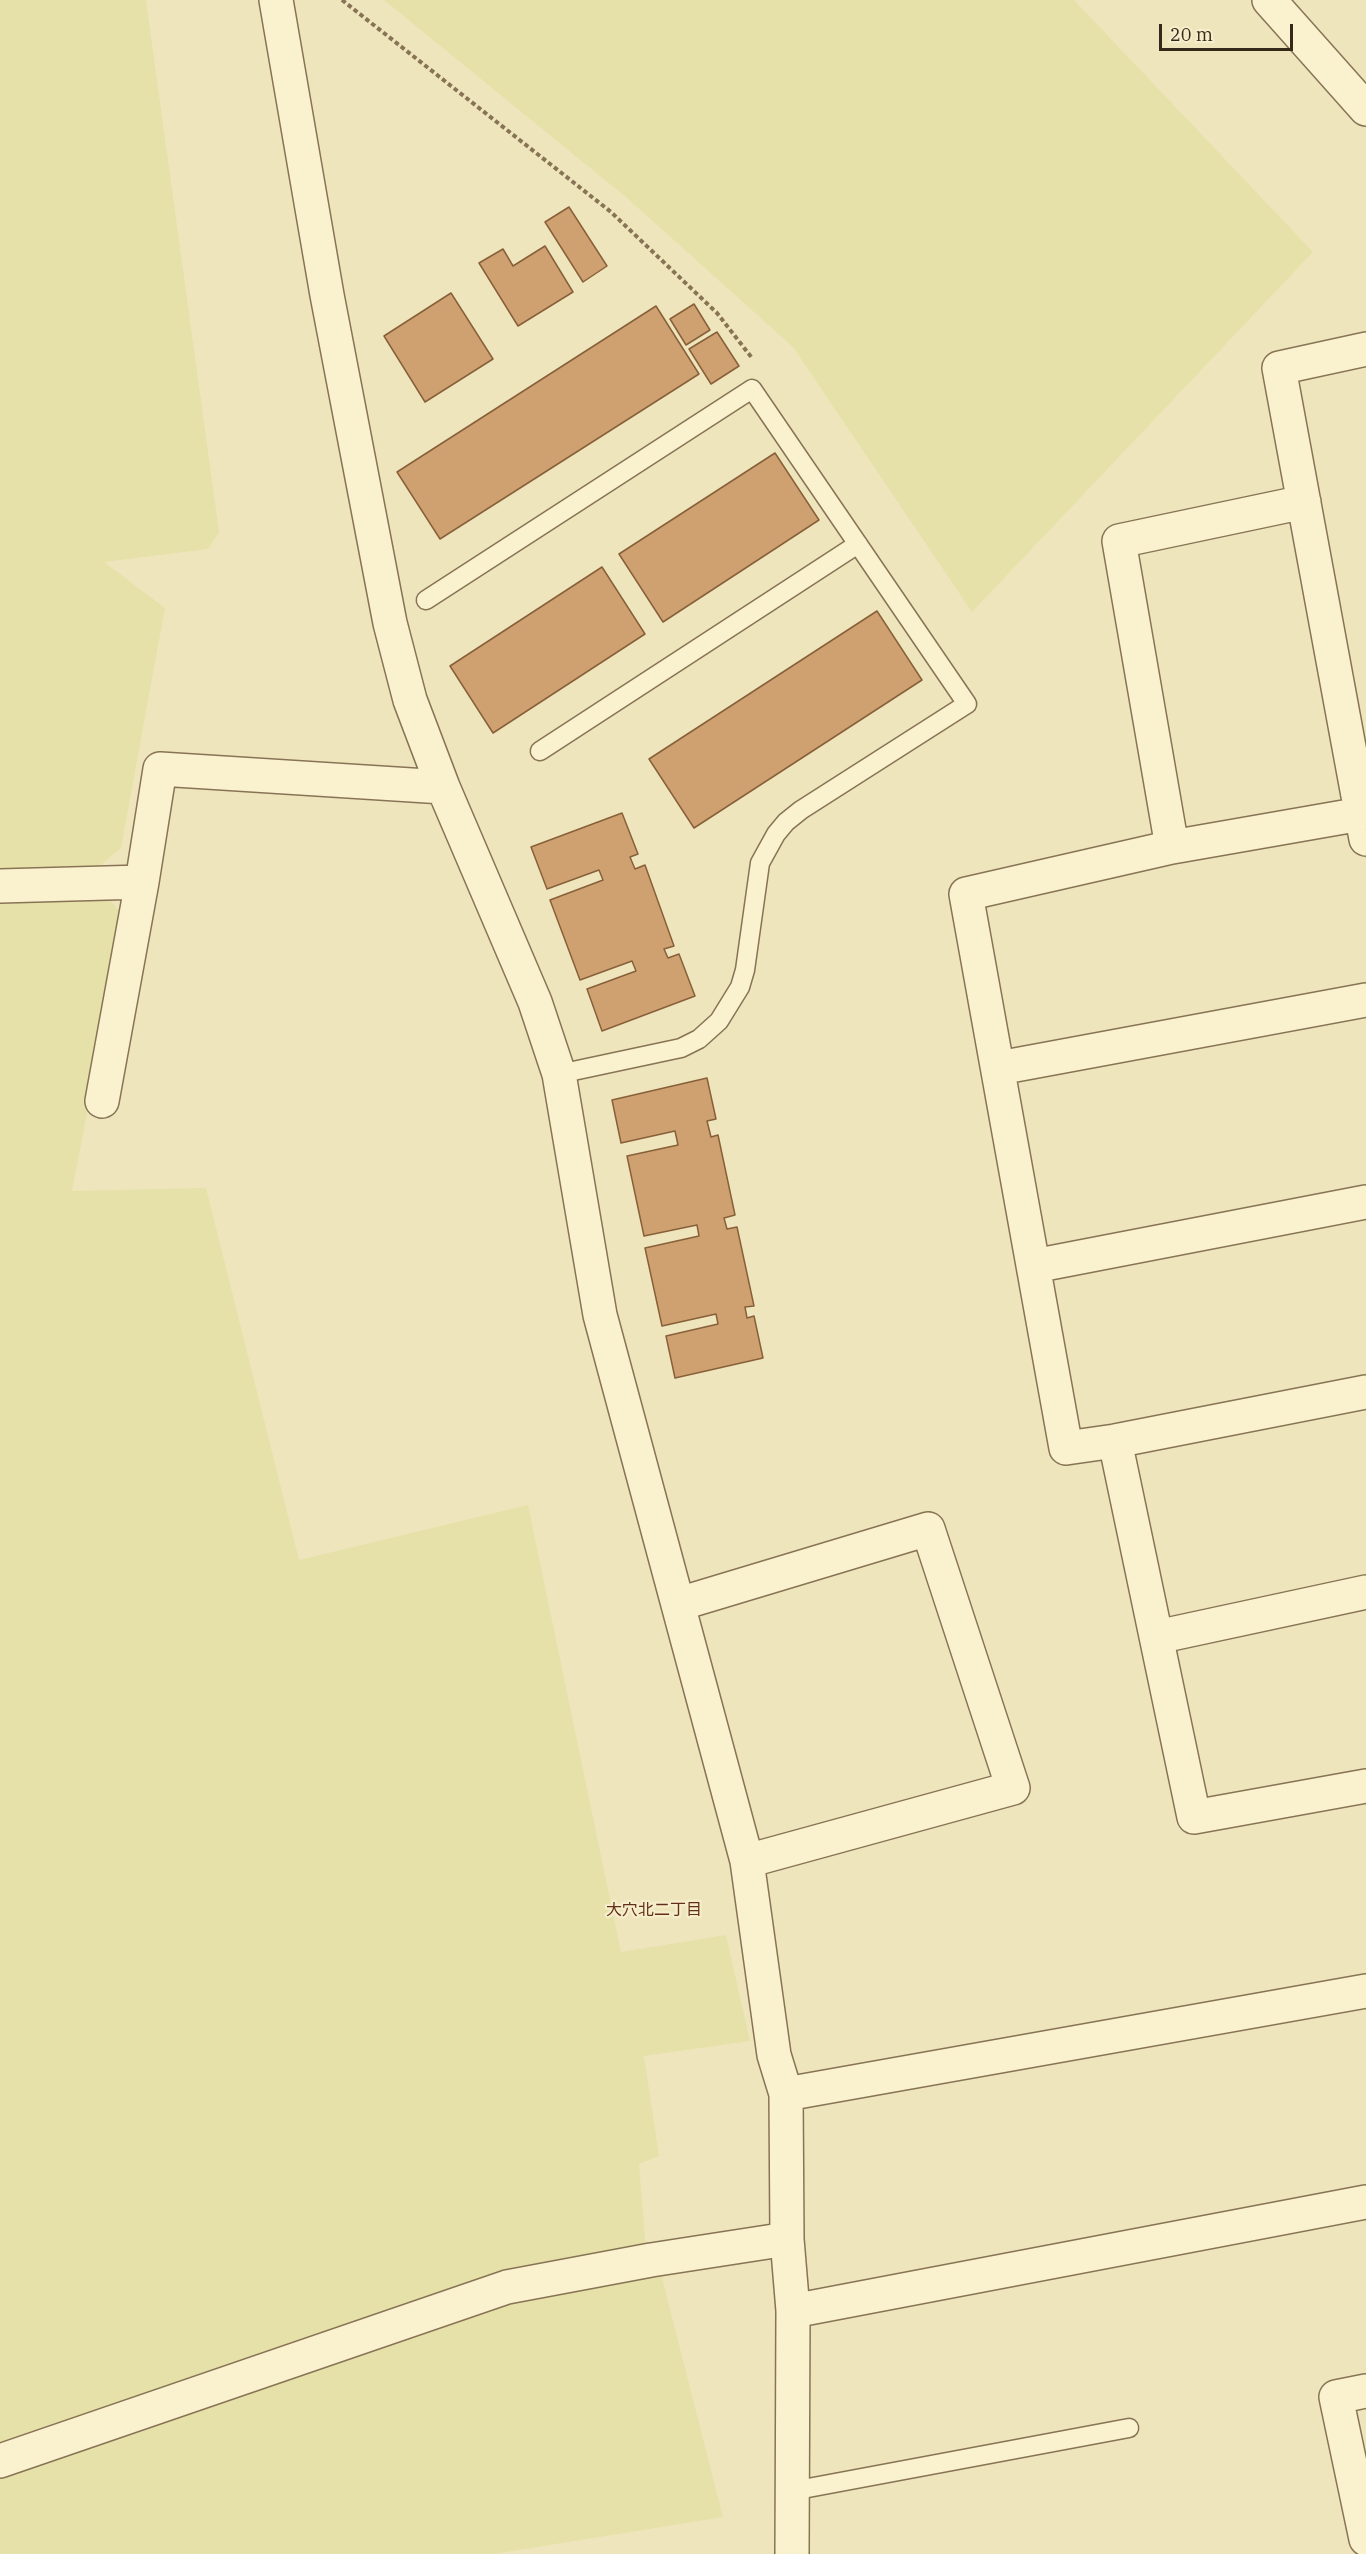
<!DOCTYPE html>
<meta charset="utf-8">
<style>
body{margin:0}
#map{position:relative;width:1366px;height:2554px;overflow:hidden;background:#efe5bc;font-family:"IBM Plex Serif",serif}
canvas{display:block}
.scale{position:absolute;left:1159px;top:24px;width:134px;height:27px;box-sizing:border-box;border:3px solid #352a1a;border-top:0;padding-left:8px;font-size:18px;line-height:21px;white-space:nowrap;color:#352a1a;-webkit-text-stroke:4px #f6eecb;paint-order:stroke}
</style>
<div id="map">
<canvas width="1366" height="2554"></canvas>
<div class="scale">20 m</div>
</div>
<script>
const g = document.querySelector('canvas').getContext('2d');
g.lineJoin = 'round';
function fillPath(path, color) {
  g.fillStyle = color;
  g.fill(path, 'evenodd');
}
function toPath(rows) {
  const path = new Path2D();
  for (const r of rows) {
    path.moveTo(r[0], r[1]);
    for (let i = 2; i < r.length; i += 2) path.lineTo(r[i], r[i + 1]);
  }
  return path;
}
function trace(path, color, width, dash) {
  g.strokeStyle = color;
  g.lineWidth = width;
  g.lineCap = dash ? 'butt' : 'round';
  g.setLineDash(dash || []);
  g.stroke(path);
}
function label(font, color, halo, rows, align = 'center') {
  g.font = font + ' "IBM Plex Serif","Noto Sans JP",serif';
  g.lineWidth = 4.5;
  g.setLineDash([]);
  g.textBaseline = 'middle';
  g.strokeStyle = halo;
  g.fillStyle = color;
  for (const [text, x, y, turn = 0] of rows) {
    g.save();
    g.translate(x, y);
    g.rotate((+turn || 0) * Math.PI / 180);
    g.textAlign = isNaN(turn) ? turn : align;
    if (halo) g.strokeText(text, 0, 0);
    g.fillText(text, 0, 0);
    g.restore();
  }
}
const farmland = toPath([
 [0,0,146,0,219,532,208,549,104,562,165,608,121,848,96,869,0,872],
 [384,0,1074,0,1313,252,972,612,793,347,627,198],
 [104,894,125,917,72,1191,206,1188,299,1560,528,1505,621,1952,726,1935,750,2041,644,2056,659,2156,639,2164,646,2252,0,2451,0,897],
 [660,2270,723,2517,494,2554,0,2554,0,2471,515,2301]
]);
const building = toPath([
 [569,207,607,266,583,282,545,222,569,207],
 [545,246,573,292,518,326,479,263,503,249,513,266,545,246],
 [451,293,493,359,425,402,384,336,451,293],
 [694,304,710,330,686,345,670,319,694,304],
 [656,306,699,374,440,539,397,472,656,306],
 [717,332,739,366,711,384,689,349,717,332],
 [775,453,819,520,663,622,619,554,775,453],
 [602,567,645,634,493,733,450,666,602,567],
 [877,611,922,680,694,828,649,759,877,611],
 [622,813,638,854,630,857,635,869,645,865,674,946,664,949,668,958,679,954,695,996,602,1031,587,989,636,971,632,961,580,980,550,900,603,880,599,870,547,889,531,847,622,813],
 [707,1078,716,1119,707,1121,711,1137,718,1135,735,1215,724,1218,727,1229,737,1227,754,1306,745,1307,747,1318,754,1316,763,1358,675,1378,666,1336,718,1324,716,1314,662,1326,645,1248,699,1236,697,1225,644,1236,627,1156,678,1145,675,1131,621,1143,612,1100,707,1078]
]);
const path = toPath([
 [342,0,611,212,717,313,752,358]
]);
const lane = toPath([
 [426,600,752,389,967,704,801,810,786,822,776,834,760,863,745,970,740,987,719,1021,699,1039,681,1048,559,1074],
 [540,751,858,544],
 [792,2491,1129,2428]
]);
const street = toPath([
 [276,0,327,295,390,623,410,700,443,787,535,1002,559,1074,600,1315,747,1861,774,2055,786,2094,787,2239,793,2311,792,2554],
 [1269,0,1366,109],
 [1366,349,1279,368,1366,839],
 [1361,814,1172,847,966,894,1066,1448,1115,1441,1366,1392],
 [1172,847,1119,541,1304,502],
 [0,886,142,882,160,769,443,787],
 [999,1068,1366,1000],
 [102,1101,142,882],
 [1034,1266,1366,1202],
 [1115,1441,1194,1817,1366,1786],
 [679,1604,928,1529,1013,1788,747,1861],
 [1157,1637,1366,1592],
 [786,2094,1366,1991],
 [793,2311,1366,2202],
 [1366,2391,1336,2397,1366,2539],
 [0,2461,507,2287,651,2260,787,2239]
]);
const neighbourhoodNames = [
 ["大穴北二丁目",654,1910]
];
fillPath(farmland, '#e5e1a9');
fillPath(building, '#cfa170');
trace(building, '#87603a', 1.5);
trace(lane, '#877455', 21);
trace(street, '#877455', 36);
trace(path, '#877455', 4, [4.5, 3]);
trace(lane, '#faf1cf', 18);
trace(street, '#faf1cf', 33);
label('16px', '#632f18', '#f6eecb', neighbourhoodNames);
</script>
